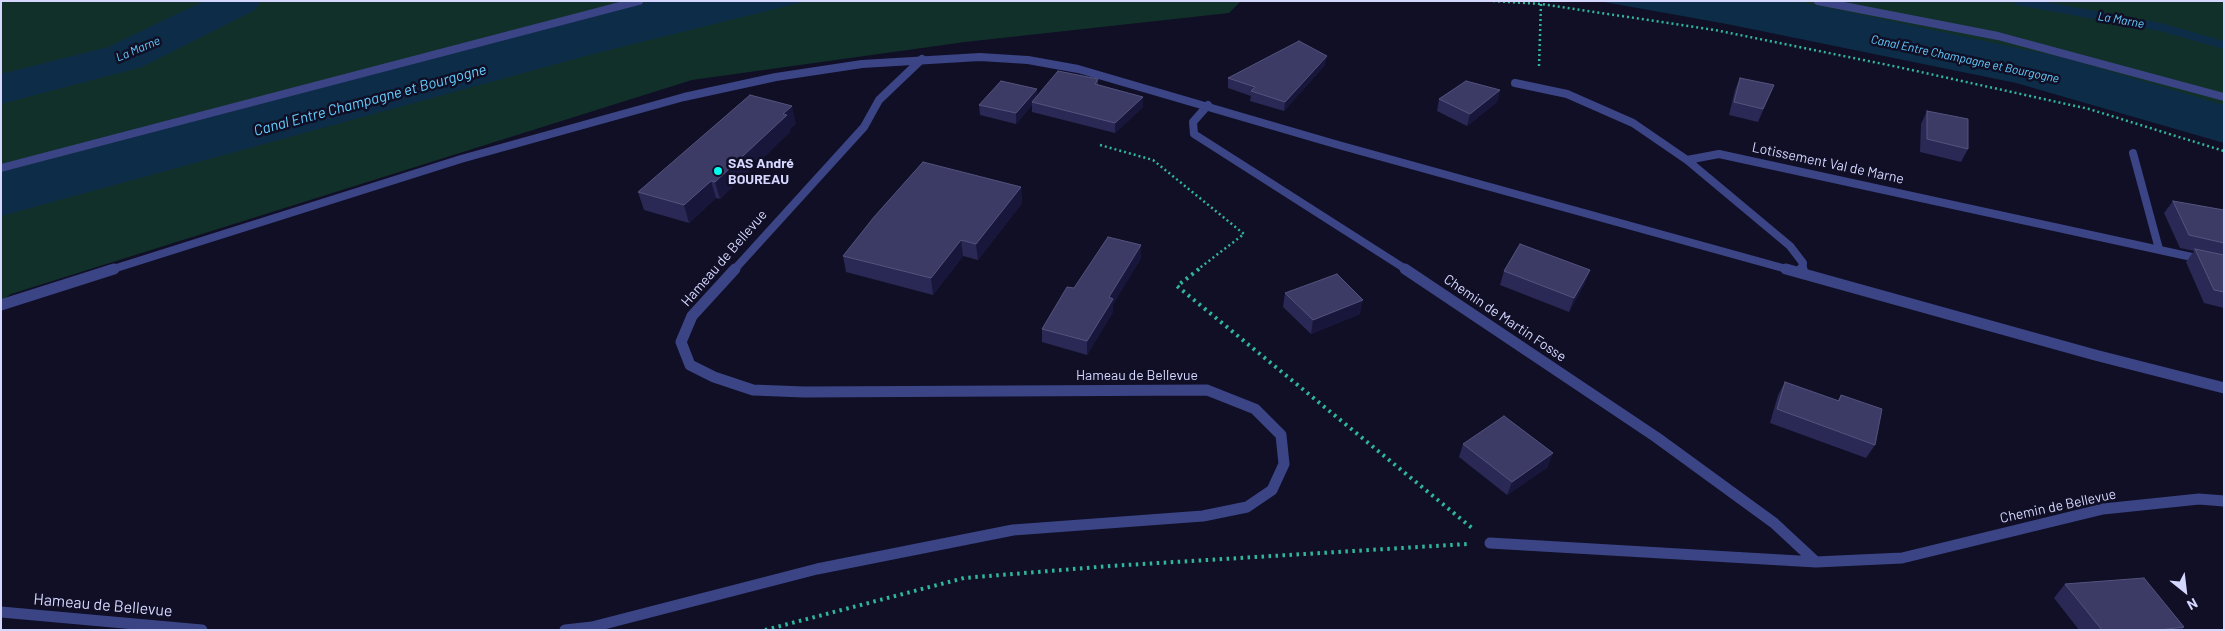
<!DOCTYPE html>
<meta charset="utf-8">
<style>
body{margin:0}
#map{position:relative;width:2225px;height:631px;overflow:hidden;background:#100f26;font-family:Barlow,sans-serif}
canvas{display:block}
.frame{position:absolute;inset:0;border:2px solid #d5d7ff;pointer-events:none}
.north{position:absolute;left:2160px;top:566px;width:50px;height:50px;-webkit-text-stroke:4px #100f26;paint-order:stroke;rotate:151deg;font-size:14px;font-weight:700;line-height:20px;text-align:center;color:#d5d7ff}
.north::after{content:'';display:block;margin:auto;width:18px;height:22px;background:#d5d7ff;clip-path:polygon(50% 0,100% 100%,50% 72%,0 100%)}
</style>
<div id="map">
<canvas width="2225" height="631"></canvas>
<div class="frame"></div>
<div class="north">N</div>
</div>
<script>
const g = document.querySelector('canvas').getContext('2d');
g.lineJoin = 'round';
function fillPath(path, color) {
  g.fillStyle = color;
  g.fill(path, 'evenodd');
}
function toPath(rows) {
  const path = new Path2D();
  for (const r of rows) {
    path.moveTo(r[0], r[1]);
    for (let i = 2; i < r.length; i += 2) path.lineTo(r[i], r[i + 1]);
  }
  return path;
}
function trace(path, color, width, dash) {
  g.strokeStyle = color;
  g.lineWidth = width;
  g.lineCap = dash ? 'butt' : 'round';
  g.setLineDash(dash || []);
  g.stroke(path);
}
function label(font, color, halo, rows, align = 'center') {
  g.font = font + ' Barlow,sans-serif';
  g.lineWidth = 5;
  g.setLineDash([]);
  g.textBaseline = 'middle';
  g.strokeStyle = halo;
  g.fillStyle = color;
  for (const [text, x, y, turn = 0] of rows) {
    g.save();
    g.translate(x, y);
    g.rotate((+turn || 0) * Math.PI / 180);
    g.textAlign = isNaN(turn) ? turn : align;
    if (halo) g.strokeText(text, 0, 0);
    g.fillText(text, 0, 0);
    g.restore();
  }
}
const green = toPath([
 [1,1,1241,1,1229,13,965,42,692,80,11,294,1,301],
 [1603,1,2224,1,2224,116]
]);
const water = toPath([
 [652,1,807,1,589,55,1,216,1,172],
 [1598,1,1796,1,2065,58,2224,105,2224,143,2016,83,1722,23]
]);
const stream = toPath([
 [2018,1,2160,27,2224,45]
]);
const river = toPath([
 [204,1,261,1,255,10,142,67,1,104,1,74,108,47,204,1]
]);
const pathFar1 = toPath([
 [1493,1,1541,4,1715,30,1898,67,2089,109,2224,151],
 [1539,66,1541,4],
 [1100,145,1153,160,1244,234,1197,270]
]);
const path = toPath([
 [1199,269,1177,286,1472,528],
 [765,630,964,578,1110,566,1467,544]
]);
const service = toPath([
 [1818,1,1998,36,2224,97],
 [2133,153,2159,249],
 [1,168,639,1]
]);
const minorFar1 = toPath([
 [1515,83,1567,94,1633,123,1687,160,1719,154,2224,264],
 [1208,105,1193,122,1194,134,1407,270],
 [1687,160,1790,246,1803,263,1802,270],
 [734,270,864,127,879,100,922,59]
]);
const minor = toPath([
 [1405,269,1656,437,1774,523,1816,562],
 [1802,273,1802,269],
 [1490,543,1816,562,1902,558,2103,509,2199,499,2224,501],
 [1,612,202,630],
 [565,630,592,627,817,569,1013,530,1203,516,1247,507,1272,490,1284,464,1281,435,1255,409,1207,390,804,392,753,390,714,377,690,365,681,342,692,316,735,269]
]);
const tertiaryFar1 = toPath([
 [110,270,461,159,684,97,776,77,862,64,980,57,1028,60,1078,69,1335,144,1790,270]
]);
const tertiary = toPath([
 [1786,269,2095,355,2224,388],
 [1,305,114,269]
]);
const wall = toPath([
 [1325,65,1284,111,1250,101,1251,96,1228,88,1228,78],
 [1740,78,1774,85,1758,122,1729,115,1735,90],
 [1098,79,1098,85,1143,107,1115,133,1032,112,1032,105,1016,124,980,115,979,105,1037,96],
 [1500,90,1497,102,1467,126,1437,111,1439,99],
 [1927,111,1968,149,1961,162,1920,152,1921,124],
 [796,123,790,129,790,132,720,199,716,198,689,223,644,210,638,192],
 [1021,187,1022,203,978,260,963,256,933,295,846,272,843,256],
 [2173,201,2224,210,2224,308,2204,303,2186,262,2194,251,2180,248,2164,213],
 [1141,258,1113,304,1113,312,1087,355,1042,342,1042,329,1074,288],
 [1590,270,1585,283,1569,312,1500,285,1504,271],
 [1285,293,1360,314,1311,334,1283,307],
 [1785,382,1837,401,1841,395,1875,445,1866,458,1770,423,1778,395],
 [1463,444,1548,467,1507,495,1459,457],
 [2065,584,2184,627,2182,630,2079,630,2054,598]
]);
const shadedWall = toPath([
 [1327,56,1325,65,1284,111,1285,102],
 [1037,89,1037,99,1032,102,1032,105,1016,124,1016,113],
 [1500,90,1497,102,1467,126,1470,114],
 [1143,97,1143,107,1115,133,1115,123],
 [792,106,796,123,790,129,790,132,720,199,715,182],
 [711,181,716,198,689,223,684,205],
 [1021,187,1022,203,978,260,976,244],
 [961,240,963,256,933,295,931,278],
 [1141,245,1141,258,1113,304,1113,312,1087,355,1087,341,1109,297],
 [1590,270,1585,283,1569,312,1574,298],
 [1363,300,1360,314,1311,334,1313,320],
 [1553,453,1548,467,1507,495,1512,482]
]);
const building = toPath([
 [1299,41,1327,56,1285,102,1251,91,1255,87,1228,78,1299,41],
 [1058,71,1098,79,1095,84,1143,97,1115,123,1032,102,1058,71],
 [1740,78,1774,85,1763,109,1734,102,1740,78],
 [1001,81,1037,89,1016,113,979,105,1001,81],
 [1466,81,1500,90,1470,114,1439,99,1466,81],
 [750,95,792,106,783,114,787,115,715,182,711,181,684,205,638,192,750,95],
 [1927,111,1968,119,1968,149,1927,139,1927,111],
 [923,162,1021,187,976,244,961,240,931,278,843,256,874,217,923,162],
 [2173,201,2224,210,2224,243,2189,235,2173,201],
 [1108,237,1141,245,1109,297,1113,299,1087,341,1042,329,1067,287,1074,288,1108,237],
 [1520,244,1590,270,1574,298,1504,271,1520,244],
 [2195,249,2224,255,2224,292,2214,290,2195,249],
 [1337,274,1363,300,1313,320,1285,293,1337,274],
 [1785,382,1839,401,1841,395,1882,409,1875,445,1777,409,1785,382],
 [1504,416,1553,453,1512,482,1463,444,1504,416],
 [2144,578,2184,627,2159,630,2102,630,2065,584,2144,578]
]);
const markers = [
 [718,171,5,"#02fdef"]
];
const farWaternames = [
 ["La Marne",2121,20,10],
 ["La Marne",138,49,-23],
 ["Canal Entre Champagne et Bourgogne",1965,59,12]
];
const poiNames = [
 ["SAS André",728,163],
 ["BOUREAU",728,179]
];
const streetNames = [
 ["Lotissement Val de Marne",1828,163,12],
 ["Hameau de Bellevue",724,258,-49],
 ["Chemin de Martin Fosse",1505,318,34],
 ["Hameau de Bellevue",1137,375],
 ["Chemin de Bellevue",2058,506,-12]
];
const waterNames = [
 ["Canal Entre Champagne et Bourgogne",370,100,-15]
];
const nearStreetnames = [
 ["Hameau de Bellevue",103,605,5]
];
fillPath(green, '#12302a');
fillPath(water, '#0c2c48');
trace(stream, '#0c2c48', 8);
fillPath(river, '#0c2c48');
trace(pathFar1, '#30b79a', 2.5, [2, 3]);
trace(path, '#30b79a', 4, [2.5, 4.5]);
trace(service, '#3b4485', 8);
trace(minorFar1, '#3b4485', 8);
trace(minor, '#3b4485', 11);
trace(tertiaryFar1, '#3b4485', 8);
trace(tertiary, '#3b4485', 11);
fillPath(wall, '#2a2854');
fillPath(shadedWall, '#18163a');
fillPath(building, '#3c3b66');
trace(building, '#54537e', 1);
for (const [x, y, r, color] of markers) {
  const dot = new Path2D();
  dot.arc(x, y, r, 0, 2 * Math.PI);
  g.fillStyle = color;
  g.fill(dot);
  trace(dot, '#100f26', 2);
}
label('italic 12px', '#63cffe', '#100f26', farWaternames);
label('bold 14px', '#d5d7ff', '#100f26', poiNames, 'left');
label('14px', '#d5d7ff', '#100f26', streetNames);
label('italic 15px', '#63cffe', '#100f26', waterNames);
label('16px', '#d5d7ff', '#100f26', nearStreetnames);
</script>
